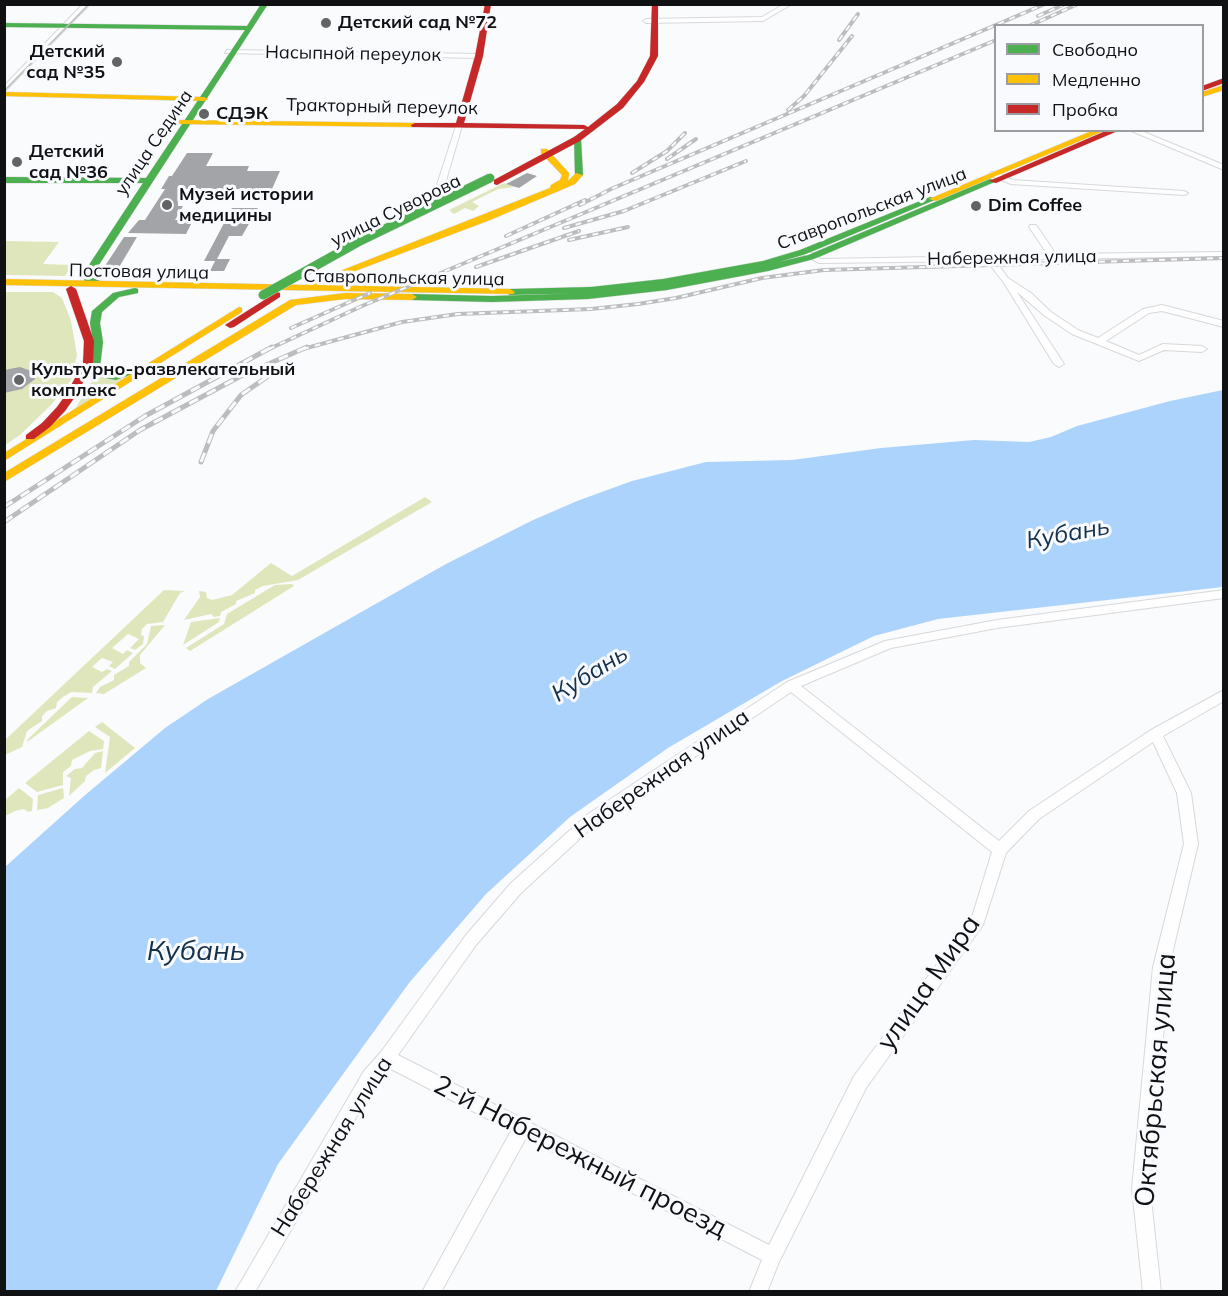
<!DOCTYPE html>
<meta charset="utf-8">
<style>
body{margin:0}
#map{position:relative;width:1228px;height:1296px;overflow:hidden;background:#fafbfd;font-family:Mulish,sans-serif}
canvas{display:block}
.frame{position:absolute;inset:0;border:6px solid #101113;pointer-events:none}
.legend{position:absolute;left:994px;top:24px;width:210px;height:108px;box-sizing:border-box;background:#f9fafe;border:2px solid #9c9da0;margin:0;padding:8px 10px;list-style:none;font-size:18px;color:#101113}
.legend li{display:flex;align-items:center;gap:12px;height:30px}
.legend b{width:30px;border:2px solid #9c9da0}
</style>
<div id="map">
<canvas width="1228" height="1296"></canvas>
<div class="frame"></div>
<ul class="legend">
<li><b style="height:8px;background:#4caf50"></b>Свободно</li>
<li><b style="height:8px;background:#ffc107"></b>Медленно</li>
<li><b style="height:8px;background:#c62828"></b>Пробка</li>
</ul>
</div>
<script>
const g = document.querySelector('canvas').getContext('2d');
g.lineJoin = 'round';
function fillPath(path, color) {
  g.fillStyle = color;
  g.fill(path, 'evenodd');
}
function toPath(rows) {
  const path = new Path2D();
  for (const r of rows) {
    path.moveTo(r[0], r[1]);
    for (let i = 2; i < r.length; i += 2) path.lineTo(r[i], r[i + 1]);
  }
  return path;
}
function trace(path, color, width, dash) {
  g.strokeStyle = color;
  g.lineWidth = width;
  g.lineCap = dash ? 'butt' : 'round';
  g.setLineDash(dash || []);
  g.stroke(path);
}
function label(font, color, halo, rows, align = 'center') {
  g.font = font + ' Mulish,sans-serif';
  g.lineWidth = 6;
  g.setLineDash([]);
  g.textBaseline = 'middle';
  g.strokeStyle = halo;
  g.fillStyle = color;
  for (const [text, x, y, turn = 0] of rows) {
    g.save();
    g.translate(x, y);
    g.rotate((+turn || 0) * Math.PI / 180);
    g.textAlign = isNaN(turn) ? turn : align;
    if (halo) g.strokeText(text, 0, 0);
    g.fillText(text, 0, 0);
    g.restore();
  }
}
const green = toPath([
 [504,183,515,187,498,189,472,202,479,206,473,211,465,208,454,214,449,210],
 [5,241,59,242,43,264,73,265,65,276,5,275],
 [5,292,53,292,62,298,71,321,77,355,71,380,51,405,20,435,5,445],
 [95,376,122,379,75,409],
 [425,497,432,502,298,580,263,586,255,590,255,593,236,601,236,604,221,612,220,616,214,617,211,614,184,620,200,597,199,591,206,592,207,598,212,600,232,595,271,563,292,576],
 [292,584,294,586,190,651,186,648,224,624,227,614,275,585],
 [164,590,185,591,180,593,163,622,147,624,142,629,141,635,144,636,143,644,135,650,130,648,139,639,128,634,112,648,123,654,127,650,133,653,115,669,109,666,113,662,102,658,92,667,102,672,107,669,112,671,93,687,92,693,71,692,63,697,57,702,56,708,47,711,42,716,42,721,27,731,22,747,5,755,5,740],
 [220,618,219,622,183,645,191,622],
 [165,625,140,655,140,663,146,668,104,694,96,693,100,687,114,680,114,675,129,666,129,662,147,644,151,626],
 [72,697,88,698,27,742,28,739],
 [102,722,135,748,105,773,110,737,95,727],
 [89,731,104,741,103,749,90,751,72,760,71,766,63,772,63,785,37,792,25,783],
 [103,751,101,768,94,770,86,776,85,781,69,796,71,778,66,776,75,769,82,768,95,753],
 [19,788,33,799,32,811,28,812,24,809,15,811,5,816,5,800],
 [63,788,64,798,48,808,37,810,38,795]
]);
const water = toPath([
 [1223,390,1223,587,938,619,874,636,782,681,668,748,570,817,486,894,409,983,278,1164,216,1291,5,1291,5,867,84,796,165,728,208,699,446,564,531,521,577,501,632,481,706,462,792,460,881,448,974,440,1029,442,1051,437,1077,426,1170,401]
]);
const building = toPath([
 [187,153,213,153,206,166,249,166,247,171,280,171,272,189,178,189,178,206,183,206,175,220,193,220,186,234,128,233,139,220,145,220,165,189,161,189,169,176,172,176],
 [527,173,537,176,519,188,506,184],
 [232,208,258,208,242,236,229,236,217,259,230,259,224,271,210,271,215,261,204,261],
 [124,237,137,237,118,269,103,269],
 [20,367,34,372,35,379,22,389,4,393,4,370]
]);
const street = toPath([
 [83,4,90,4,4,92,4,86,83,4],
 [784,4,792,4,763,21,646,23,643,21,646,19,762,17,784,4],
 [227,50,479,54,482,56,479,58,225,53,227,50],
 [459,124,462,126,442,194,435,196,434,194,456,126,459,124],
 [1129,130,1139,130,1224,165,1224,170,1129,130],
 [991,172,997,172,1012,180,1184,191,1188,193,1184,195,1011,184,991,176,991,172],
 [1030,225,1036,225,1056,254,1224,252,1224,256,995,260,1008,278,1031,293,1051,312,1078,330,1098,338,1143,309,1162,305,1224,321,1224,327,1162,311,1149,313,1106,341,1139,355,1163,344,1202,346,1207,349,1202,352,1164,350,1139,361,1072,334,1045,316,1017,292,1064,364,1059,367,1054,364,1004,283,987,261,819,263,799,252,806,250,821,259,1048,255,1029,227,1030,225],
 [1224,590,1224,598,997,628,891,648,801,686,999,841,1029,811,1151,730,1224,690,1224,701,1163,736,1191,793,1198,844,1169,967,1150,1189,1161,1292,1143,1292,1132,1189,1153,967,1184,844,1177,793,1153,742,1039,819,1006,853,983,925,866,1088,779,1262,767,1292,749,1292,762,1260,526,1138,441,1292,422,1292,511,1131,389,1068,376,1083,255,1292,235,1292,364,1071,381,1052,466,935,511,883,588,814,787,682,885,641,997,620,1224,590],
 [791,692,992,852,972,917,854,1076,769,1245,398,1055,476,945,521,893,598,822,791,692]
]);
const fast = toPath([
 [261,4,268,4,93,274,93,278,104,283,99,286,85,282,83,274,143,183,4,183,4,177,146,178,245,30,4,27,4,23,247,26,261,4],
 [574,137,581,139,583,175,579,177,575,175,574,137],
 [990,179,997,181,814,259,768,271,667,290,588,299,492,302,412,300,407,297,412,294,492,296,588,293,590,293,510,295,505,292,510,289,591,287,663,279,763,261,800,250,930,197,937,199,806,254,779,262,808,255,990,179],
 [135,288,138,289,138,293,119,297,102,312,100,323,103,342,100,367,103,372,115,374,144,365,149,368,116,380,95,376,90,367,93,342,90,323,92,311,113,293,135,288]
]);
const slow = toPath([
 [1224,85,1224,90,1202,97,1202,92,1224,85],
 [4,92,204,97,208,99,204,101,4,96,4,92],
 [177,120,415,123,419,125,415,127,180,124,177,124,177,120],
 [1094,130,1106,130,936,201,929,199,1094,130],
 [541,149,547,149,569,173,568,181,576,173,583,175,575,184,490,220,318,285,510,289,515,292,513,294,4,285,4,279,305,285,550,188,551,185,560,180,562,175,541,153,541,149],
 [345,293,412,294,417,297,412,300,345,299,296,305,4,482,4,473,290,300,345,293],
 [239,307,242,308,242,312,4,461,4,453,239,307]
]);
const jam = toPath([
 [485,4,491,4,483,56,464,123,584,125,588,127,617,104,637,81,650,56,652,4,658,4,658,56,644,82,623,108,580,141,497,185,494,184,494,180,574,137,585,129,412,127,411,125,415,123,456,123,475,56,485,4],
 [1224,78,1224,83,1202,91,1202,86,1224,78],
 [1108,130,1120,130,996,183,989,181,1108,130],
 [71,286,76,289,94,341,93,363,77,394,65,411,50,427,34,439,26,439,26,435,42,423,57,407,67,393,83,363,84,341,66,289,71,286],
 [277,292,280,293,280,297,234,327,230,328,225,325,277,292]
]);
const tram = toPath([
 [4,91,89,4]
]);
const railFar1 = toPath([
 [1038,16,1065,4],
 [1029,26,1078,4],
 [839,40,858,14],
 [788,110,804,96,852,36],
 [667,159,696,139],
 [632,173,667,151,685,133],
 [580,205,611,189,1045,4],
 [564,228,624,211,746,161],
 [506,236,585,200],
 [569,240,628,227],
 [476,267,579,231],
 [291,328,370,293],
 [269,349,362,306,996,40],
 [303,349,402,322,458,314,591,309,638,304,676,298,762,278,824,270,1224,258]
]);
const rail = toPath([
 [201,462,213,431,241,395,287,363],
 [4,507,145,416,272,347],
 [4,522,140,430,239,377,307,347]
]);
const fastBridge = toPath([
 [263,295,358,242,490,178]
]);
const markers = [
 [326,23,6,"#626365"],
 [117,62,6,"#626365"],
 [204,114,6,"#626365"],
 [17,162,6,"#626365"],
 [167,205,6,"#626365"],
 [976,206,6,"#626365"],
 [19,380,6,"#626365"]
];
const farPoinames = [
 ["Детский сад №72",338,23],
 ["Детский",105,52,"right"],
 ["сад №35",105,73,"right"],
 ["СДЭК",216,114],
 ["Детский",29,152],
 ["сад №36",29,173],
 ["Музей истории",179,195],
 ["медицины",179,216],
 ["Dim Coffee",988,206],
 ["Культурно-развлекательный",31,370],
 ["комплекс",31,391]
];
const farStreetnames = [
 ["Насыпной переулок",353,54,1],
 ["Тракторный переулок",382,107,1],
 ["улица Седина",154,143,-56],
 ["Ставропольская улица",872,209,-21],
 ["улица Суворова",396,211,-26],
 ["Набережная улица",1012,258,-1],
 ["Постовая улица",139,272,1],
 ["Ставропольская улица",404,278,1]
];
const streetNames = [
 ["Набережная улица",662,774,-35],
 ["Набережная улица",332,1147,-58]
];
const waterNames = [
 ["Кубань",1068,534,-10],
 ["Кубань",590,674,-32]
];
const nearStreetnames = [
 ["улица Мира",929,983,-55],
 ["Октябрьская улица",1156,1080,-85],
 ["2-й Набережный проезд",580,1157,27]
];
const nearWaternames = [
 ["Кубань",196,952]
];
fillPath(green, '#e0e6bb');
fillPath(water, '#acd3fc');
fillPath(building, '#a3a4a7');
trace(street, '#d7d8da', 2);
trace(fast, '#d7d8da', 1);
trace(slow, '#d7d8da', 1);
trace(jam, '#d7d8da', 1);
fillPath(street, '#fefeff');
fillPath(fast, '#4caf50');
fillPath(slow, '#ffc107');
fillPath(jam, '#c62828');
trace(tram, '#bdbdbd', 1.5);
trace(railFar1, '#bdbdbd', 4);
trace(rail, '#bdbdbd', 5);
trace(railFar1, '#f9fafe', 2, [6]);
trace(rail, '#f9fafe', 3, [10]);
trace(fastBridge, '#d7d7d8', 10, []);
trace(fastBridge, '#4caf50', 9);
for (const [x, y, r, color] of markers) {
  const dot = new Path2D();
  dot.arc(x, y, r, 0, 2 * Math.PI);
  g.fillStyle = color;
  g.fill(dot);
  trace(dot, '#f9fafe', 2);
}
label('bold 18px', '#101113', '#f9fafe', farPoinames, 'left');
label('18px', '#101113', '#f9fafe', farStreetnames);
label('22px', '#101113', '#f9fafe', streetNames);
label('italic 24px', '#14314d', '#f9fafe', waterNames);
label('27px', '#101113', '#f9fafe', nearStreetnames);
label('italic 28px', '#14314d', '#f9fafe', nearWaternames);
</script>
